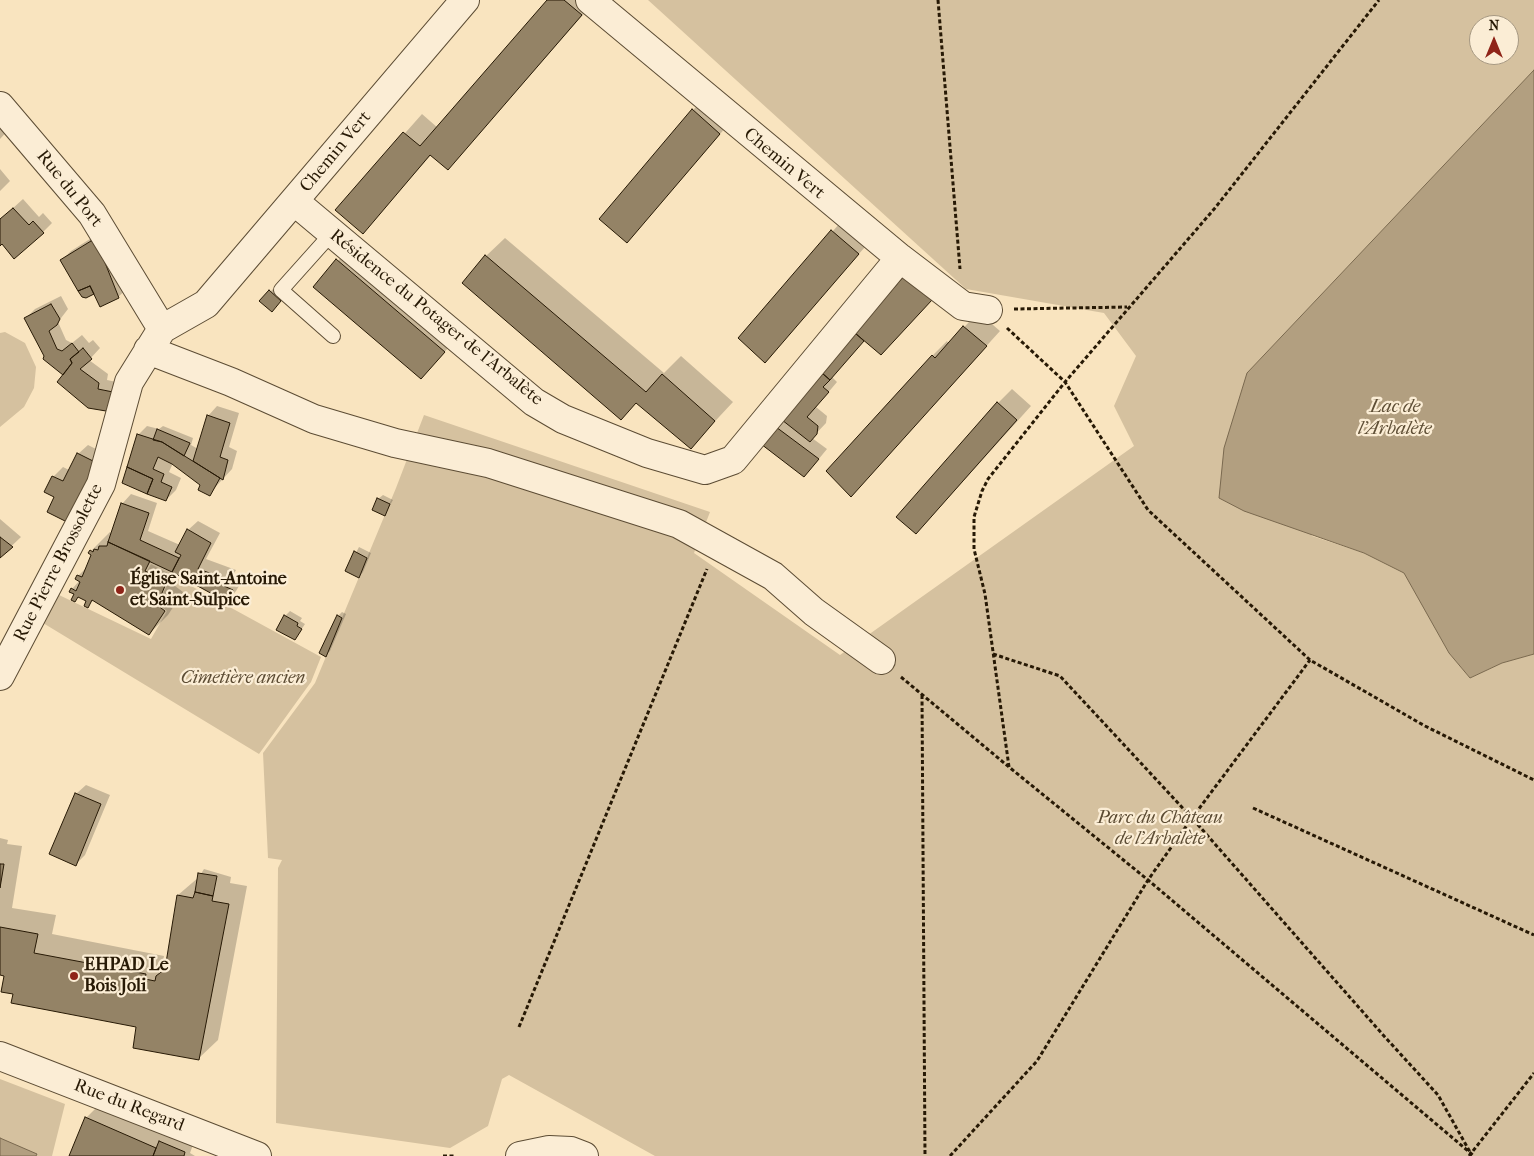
<!DOCTYPE html>
<meta charset="utf-8">
<style>
body{margin:0}
#map{position:relative;width:1534px;height:1156px;overflow:hidden;background:#f9e4bf;font-family:"IM FELL French Canon",serif}
canvas{display:block}
.north{position:absolute;left:1469px;top:15px;width:50px;height:50px;box-sizing:border-box;background:#fbedd5;border:1px solid #a69882;border-radius:50%;rotate:0deg;font-size:14px;font-weight:700;line-height:20px;text-align:center;color:#271905}
.north::after{content:'';display:block;margin:auto;width:18px;height:22px;background:#8f2418;clip-path:polygon(50% 0,100% 100%,50% 72%,0 100%)}
</style>
<div id="map">
<canvas width="1534" height="1156"></canvas>
<div class="north">N</div>
</div>
<script>
const g = document.querySelector('canvas').getContext('2d');
g.lineJoin = 'round';
function fillPath(path, color) {
  g.fillStyle = color;
  g.fill(path, 'evenodd');
}
function toPath(rows) {
  const path = new Path2D();
  for (const r of rows) {
    path.moveTo(r[0], r[1]);
    for (let i = 2; i < r.length; i += 2) path.lineTo(r[i], r[i + 1]);
  }
  return path;
}
function trace(path, color, width, dash) {
  g.strokeStyle = color;
  g.lineWidth = width;
  g.lineCap = dash ? 'butt' : 'round';
  g.setLineDash(dash || []);
  g.stroke(path);
}
function label(font, color, halo, rows, align = 'center') {
  g.font = font + ' "IM FELL French Canon",serif';
  g.lineWidth = 4.5;
  g.setLineDash([]);
  g.textBaseline = 'middle';
  g.strokeStyle = halo;
  g.fillStyle = color;
  for (const [text, x, y, turn = 0] of rows) {
    g.save();
    g.translate(x, y);
    g.rotate((+turn || 0) * Math.PI / 180);
    g.textAlign = isNaN(turn) ? turn : align;
    if (halo) g.strokeText(text, 0, 0);
    g.fillText(text, 0, 0);
    g.restore();
  }
}
const green = toPath([
 [648,0,1534,0,1534,70,1247,373,1312,536,1364,553,1405,573,1449,653,1470,678,1502,663,1534,654,1534,1156,655,1156,509,1075,502,1079,488,1126,450,1148,276,1123,278,868,282,860,268,858,263,753,315,683,396,488,424,415,710,512,694,553,840,655,1134,446,1114,406,1136,356,1104,313,966,289],
 [1479,25,1509,25,1509,55,1479,55],
 [5,332,25,343,36,367,34,388,24,407,0,427,0,333],
 [151,564,321,657,311,682,259,754,43,623,59,595,151,639,167,611,158,604,169,581,147,571],
 [0,1079,65,1104,52,1156,0,1156]
]);
const water = toPath([
 [1534,70,1534,654,1502,663,1470,678,1449,653,1404,573,1364,553,1244,511,1219,498,1224,448,1247,373,1534,70],
 [0,1138,37,1154,36,1156,0,1156,0,1138]
]);
const shadow = toPath([
 [548,0,596,0,448,169,432,154,363,232,337,210,422,114,438,128],
 [707,96,733,119,627,242,693,110],
 [0,115,11,127,0,139],
 [0,169,10,181,0,191],
 [23,199,39,217,43,213,52,223,43,232,0,244,0,220],
 [846,216,872,239,765,361,740,338],
 [101,232,128,288,118,297,94,292,62,260,71,251],
 [505,238,664,373,681,356,733,402,691,447,637,402,486,256],
 [351,246,458,337,421,378,315,287],
 [905,276,940,290,890,344,864,339,832,377,837,382,816,407,827,416,826,423,812,438,827,449,813,466,777,428],
 [275,287,284,296,276,306,261,301],
 [61,296,68,309,58,322,66,340,72,343,82,335,89,343,93,340,100,348,89,360,108,374,107,380,131,385,127,403,64,375,45,356,26,318,35,309],
 [978,312,1000,331,851,496,932,356,947,341,949,344],
 [1012,389,1031,406,930,518,998,403],
 [217,406,239,413,229,447,237,451,232,469,209,494,201,485,173,463,169,472,181,478,176,490,166,500,138,435,147,426,159,429,163,426,193,438,191,445,198,449,208,416],
 [88,445,102,452,102,464,56,496,53,477,63,467,69,470,78,454],
 [131,494,157,503,148,531,180,545,188,530,198,521,220,533,206,559,236,570,232,577,242,581,236,591,227,601,179,574,175,586,183,592,168,615,149,634,94,600,87,606,88,600,79,596,75,600,76,594,72,589,80,580,78,576,88,566,93,555,91,551,110,532,111,533,122,504],
 [383,495,393,500,385,514,378,499],
 [0,519,21,537,0,557],
 [359,547,371,553,363,572,359,577,347,570],
 [290,611,302,618,300,621,305,624,295,639,285,616],
 [342,612,346,614,330,651,326,655,338,616],
 [86,785,110,795,85,855,76,864,76,794],
 [0,838,8,840,7,844,22,846,12,908,56,915,52,934,164,956,163,961,167,962,178,895,199,877,204,869,231,877,230,883,247,886,218,1040,199,1058,138,1026,14,993,6,975,0,974],
 [100,1104,194,1142,190,1153,195,1156,70,1156,86,1118]
]);
const building = toPath([
 [547,0,564,0,582,15,448,170,430,155,363,234,335,210,403,132,420,146,547,0],
 [692,109,720,134,627,243,599,219,692,109],
 [13,208,29,225,33,221,44,233,14,259,2,244,0,246,0,219,13,208],
 [831,230,859,254,765,363,738,338,831,230],
 [91,241,100,250,119,298,100,307,90,286,78,291,60,260,91,241],
 [485,255,646,392,662,374,715,421,691,449,636,403,621,420,462,283,485,255],
 [336,259,445,352,421,379,313,287,336,259],
 [904,276,932,300,881,355,855,333,904,276],
 [90,286,94,294,86,298,82,297,78,291,90,286],
 [269,290,281,301,272,312,259,301,269,290],
 [51,304,60,319,57,325,49,331,57,349,62,351,72,343,79,352,70,359,72,363,63,375,43,359,44,356,24,318,51,304],
 [963,326,987,346,851,497,826,471,932,355,935,358,963,326],
 [855,333,864,341,830,380,822,373,855,333],
 [83,348,92,359,80,369,99,383,98,389,123,394,118,413,88,408,57,382,72,363,70,359,83,348],
 [822,373,830,380,823,387,829,392,807,417,818,426,817,434,810,442,782,420,822,373],
 [997,402,1017,420,916,534,896,517,997,402],
 [207,415,230,423,220,457,228,460,223,480,193,461,207,415],
 [776,427,819,459,804,477,761,444,776,427],
 [157,429,190,443,184,456,162,442,153,440,157,429],
 [137,434,162,442,220,478,210,496,198,490,200,485,172,464,158,457,153,469,164,474,161,482,172,487,166,501,147,494,153,479,127,467,137,434],
 [77,453,93,461,90,471,93,472,67,522,47,512,54,497,44,492,52,476,63,481,77,453],
 [127,467,153,479,147,494,122,483,127,467],
 [377,498,390,504,385,516,372,510,377,498],
 [121,503,149,513,140,540,179,558,172,572,108,542,121,503],
 [187,529,211,543,198,569,227,579,224,586,233,590,227,602,172,572,181,555,175,552,187,529],
 [0,537,13,547,0,558,0,537],
 [108,542,150,561,145,571,167,581,157,605,165,611,149,635,92,600,88,608,84,606,86,601,78,597,75,602,71,600,74,594,69,592,71,588,76,591,80,582,75,579,77,575,82,577,91,555,88,553,90,550,93,552,94,549,98,550,99,546,107,546,108,542],
 [354,551,367,558,359,578,345,571,354,551],
 [284,615,298,623,297,626,302,629,295,640,276,630,284,615],
 [337,615,342,618,326,657,319,653,337,615],
 [75,793,101,804,76,866,49,854,75,793],
 [0,864,4,864,0,888,0,864],
 [198,873,217,876,213,896,195,892,198,873],
 [195,892,213,896,212,901,229,904,199,1060,133,1048,136,1027,11,1003,13,994,1,992,4,976,0,975,0,927,38,934,34,953,146,974,145,979,155,981,156,976,165,969,177,895,193,898,195,892],
 [85,1117,156,1148,153,1156,69,1156,85,1117],
 [159,1141,185,1152,184,1156,153,1156,159,1141]
]);
const path = toPath([
 [938,0,960,269],
 [1014,309,1127,307],
 [1007,328,1065,382,1148,510,1310,660,1425,726,1534,780],
 [993,654,1060,676,1192,818,1384,1036,1438,1095,1470,1152],
 [901,677,1009,767,1148,880,1474,1156],
 [922,695,925,1156],
 [1009,767,985,594,974,549,974,517,982,491,988,479,1065,382,1215,208,1379,0],
 [1253,808,1534,935],
 [519,1027,707,569],
 [443,1156,455,1156],
 [950,1156,1037,1061,1148,880,1192,818,1310,660],
 [1469,1156,1534,1073]
]);
const service = toPath([
 [332,233,281,290,333,336]
]);
const minor = toPath([
 [590,0,900,258,963,306,988,310],
 [0,106,92,214,162,329],
 [294,201,534,402,563,419,647,453,705,470,733,460,900,258],
 [148,350,231,382,314,419,395,443,488,463,679,524,773,576,814,612,881,660],
 [0,676,101,484,129,382,162,329,206,304,465,0],
 [0,1056,257,1156],
 [520,1156,549,1150,571,1151,584,1156]
]);
const markers = [
 [120,590,5,"#8f2418"],
 [74,976,5,"#8f2418"]
];
const streetNames = [
 ["Chemin Vert",336,152,-50],
 ["Chemin Vert",784,164,40],
 ["Rue du Port",69,189,51],
 ["Résidence du Potager de l'Arbalète",436,318,39],
 ["Rue Pierre Brossolette",59,563,-63],
 ["Rue du Regard",129,1106,21]
];
const poiNames = [
 ["Église Saint-Antoine",130,580],
 ["et Saint-Sulpice",130,601],
 ["EHPAD Le",84,966],
 ["Bois Joli",84,987]
];
const parkNames = [
 ["Cimetière ancien",243,679],
 ["Parc du Château",1160,819],
 ["de l'Arbalète",1160,840]
];
const waterNames = [
 ["Lac de",1395,407],
 ["l'Arbalète",1395,429]
];
fillPath(green, '#d5c19f');
fillPath(water, '#b29f80');
trace(water, '#7a694f', 1);
fillPath(shadow, '#0003');
fillPath(building, '#948366');
trace(building, '#271905', 1);
trace(service, '#5c4c34', 16);
trace(minor, '#5c4c34', 30);
trace(path, '#271905', 3, [4, 2.5]);
trace(service, '#fbedd5', 14);
trace(minor, '#fbedd5', 28);
for (const [x, y, r, color] of markers) {
  const dot = new Path2D();
  dot.arc(x, y, r, 0, 2 * Math.PI);
  g.fillStyle = color;
  g.fill(dot);
  trace(dot, '#fbedd5', 2);
}
label('18px', '#271905', '#fbedd5', streetNames);
label('bold 18px', '#271905', '#fbedd5', poiNames, 'left');
label('italic 18px', '#5b4b33', '#fbedd5', parkNames);
label('italic 19px', '#5f4f36', '#fbedd5', waterNames);
</script>
